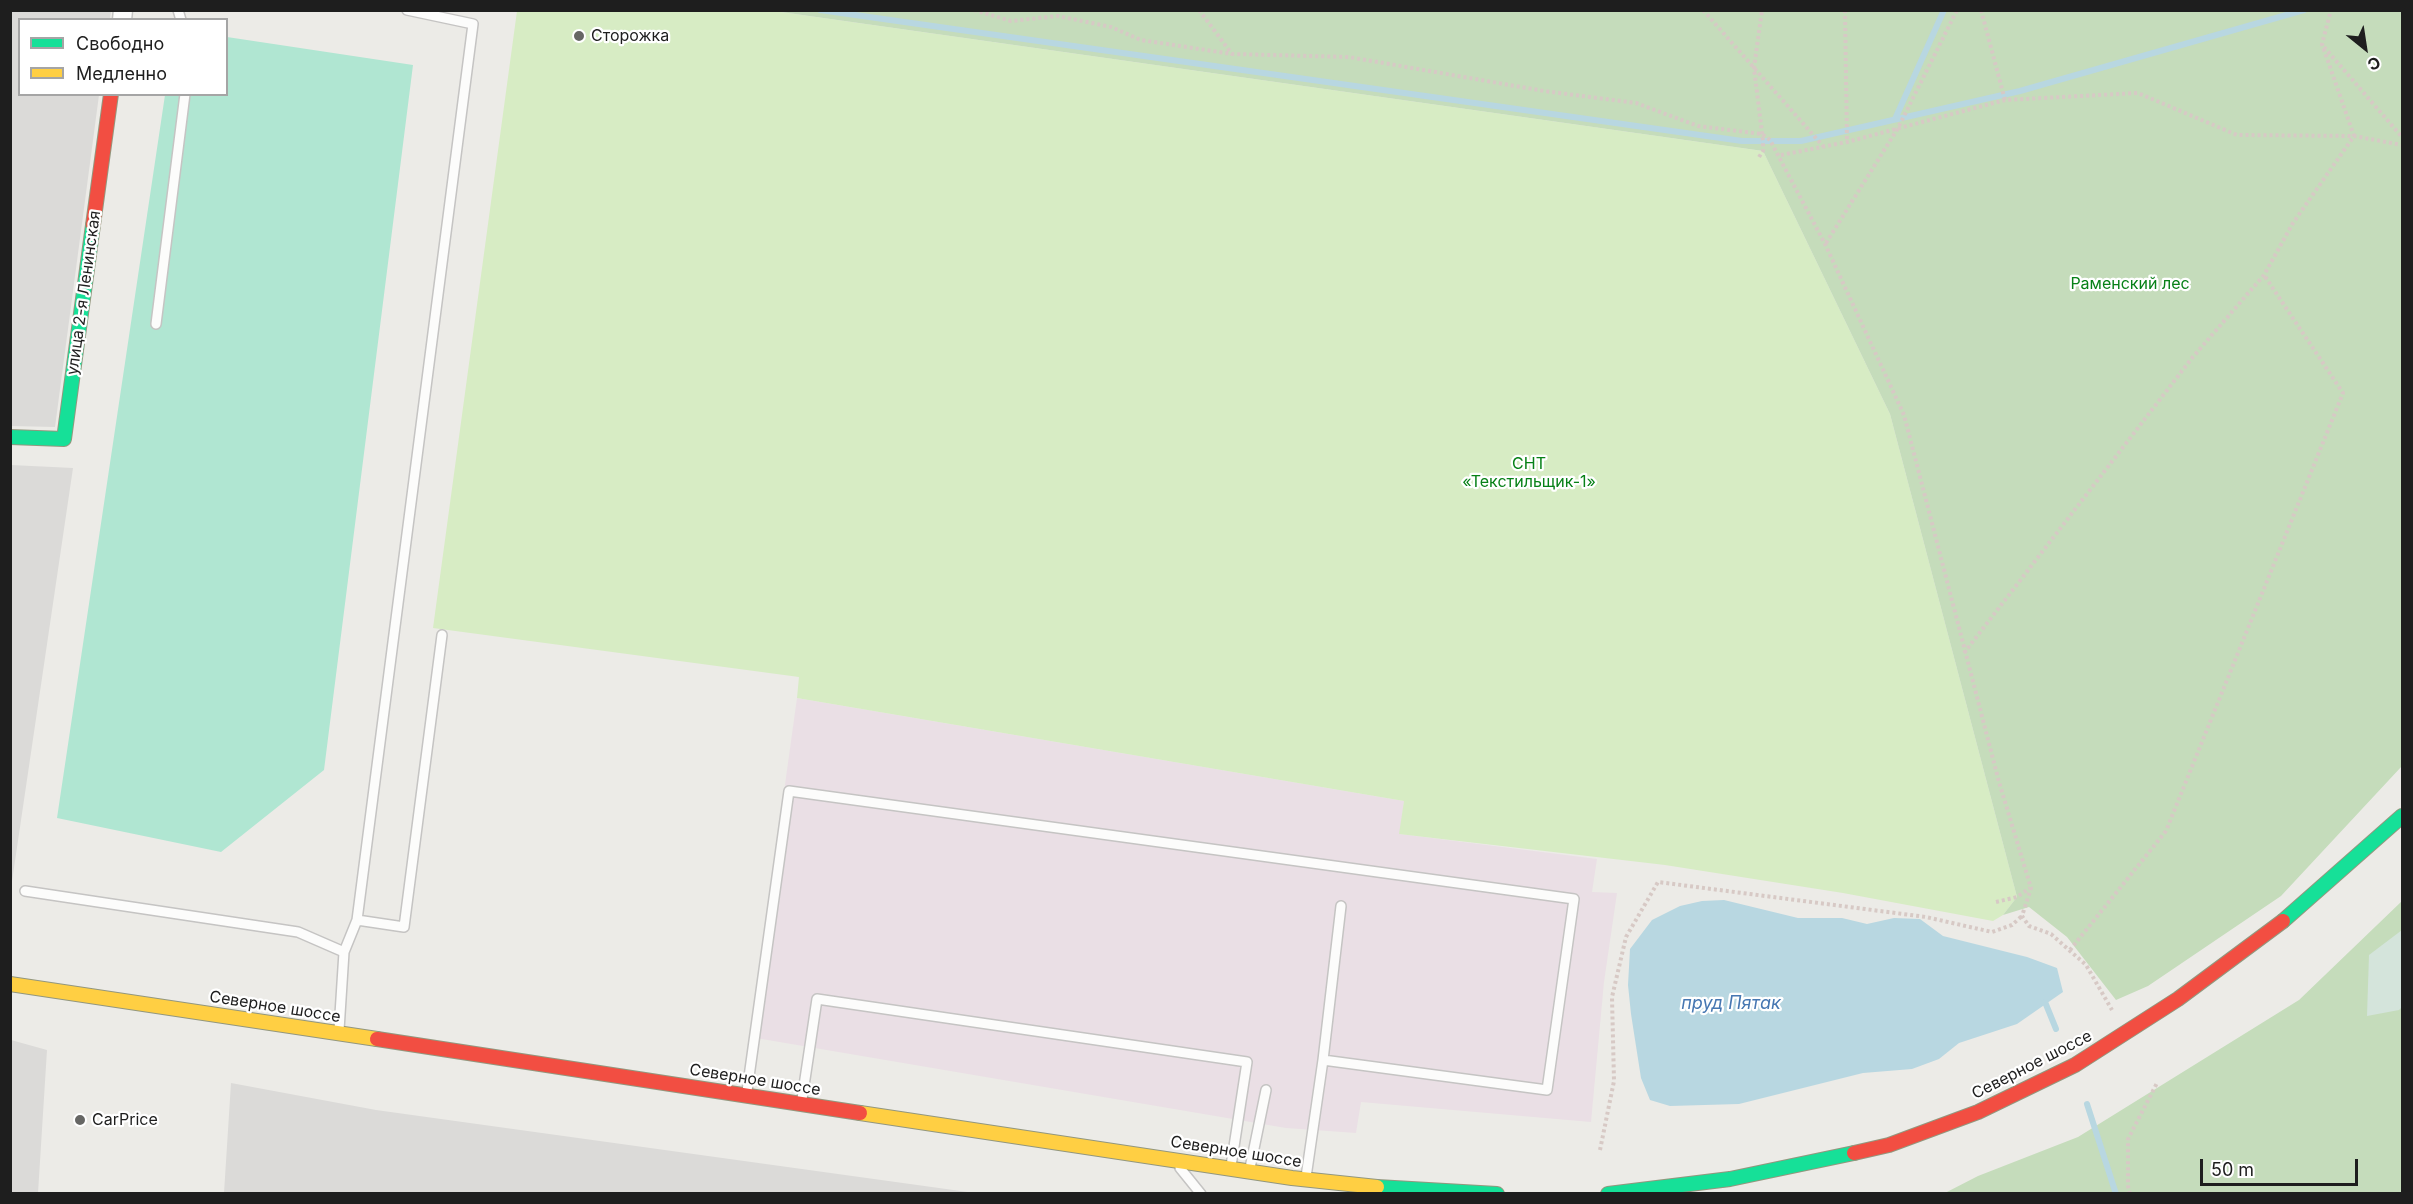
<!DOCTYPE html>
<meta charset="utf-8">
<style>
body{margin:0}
#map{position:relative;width:2413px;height:1204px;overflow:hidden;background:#ecebe7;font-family:Inter,sans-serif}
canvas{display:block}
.frame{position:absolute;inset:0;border:12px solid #1e1e1e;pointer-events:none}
.legend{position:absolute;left:18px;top:18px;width:210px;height:78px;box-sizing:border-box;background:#fff;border:2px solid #a5a5a5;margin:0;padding:8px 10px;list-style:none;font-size:18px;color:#1e1e1e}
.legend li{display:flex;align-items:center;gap:12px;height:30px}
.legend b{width:30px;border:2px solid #a5a5a5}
.north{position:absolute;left:2335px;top:18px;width:60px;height:60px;-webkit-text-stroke:4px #fff;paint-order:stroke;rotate:150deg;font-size:16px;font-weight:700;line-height:24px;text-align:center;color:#1e1e1e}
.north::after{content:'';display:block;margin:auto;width:21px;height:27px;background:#1e1e1e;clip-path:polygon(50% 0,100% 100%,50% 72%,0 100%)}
.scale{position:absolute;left:2200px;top:1159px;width:158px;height:27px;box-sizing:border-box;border:3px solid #1e1e1e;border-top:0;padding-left:8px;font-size:18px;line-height:21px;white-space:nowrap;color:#1e1e1e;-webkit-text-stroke:4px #fff;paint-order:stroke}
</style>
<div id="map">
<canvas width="2413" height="1204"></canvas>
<div class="frame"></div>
<ul class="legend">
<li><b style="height:8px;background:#16e098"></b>Свободно</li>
<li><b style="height:8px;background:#ffcf43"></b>Медленно</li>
</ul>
<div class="north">С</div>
<div class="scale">50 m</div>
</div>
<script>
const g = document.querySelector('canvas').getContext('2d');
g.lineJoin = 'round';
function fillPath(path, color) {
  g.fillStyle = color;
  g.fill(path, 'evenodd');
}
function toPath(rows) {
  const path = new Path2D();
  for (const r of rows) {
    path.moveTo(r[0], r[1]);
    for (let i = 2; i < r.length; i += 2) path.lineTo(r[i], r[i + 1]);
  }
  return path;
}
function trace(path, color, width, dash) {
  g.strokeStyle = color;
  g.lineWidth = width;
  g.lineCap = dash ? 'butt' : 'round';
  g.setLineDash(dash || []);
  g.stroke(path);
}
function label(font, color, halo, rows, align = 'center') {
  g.font = font + ' Inter,sans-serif';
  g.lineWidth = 4.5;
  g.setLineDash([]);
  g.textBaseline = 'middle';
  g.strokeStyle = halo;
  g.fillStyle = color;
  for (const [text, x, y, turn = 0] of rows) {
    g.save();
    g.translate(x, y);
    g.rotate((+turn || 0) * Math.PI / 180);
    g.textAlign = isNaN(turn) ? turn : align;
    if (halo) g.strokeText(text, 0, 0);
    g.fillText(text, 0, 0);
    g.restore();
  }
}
const residential = toPath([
 [11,11,111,11,110,19,20,20,20,94,99,95,55,427,11,426],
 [11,465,73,468,11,888,10,465],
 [11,1040,47,1050,38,1193,11,1193],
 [231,1083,376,1110,975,1193,224,1193]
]);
const industrial = toPath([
 [797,698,1404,801,1400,834,1597,859,1592,892,1617,893,1604,982,1591,1122,1361,1102,1356,1133,1286,1128,750,1037]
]);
const grass = toPath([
 [517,11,774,11,1763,151,1890,414,2017,897,2003,915,1993,921,1843,893,1665,865,1399,834,1404,801,797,698,799,677,433,628]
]);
const forest = toPath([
 [774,11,2402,11,2402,766,2281,896,2148,986,2116,1000,2067,937,2029,907,2003,915,2017,897,1890,414,1763,151],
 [2402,901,2402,1193,1943,1194,1978,1176,2078,1137,2299,1000]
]);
const wetland = toPath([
 [2402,930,2402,1007,2399,1010,2367,1016,2369,955]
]);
const pitch = toPath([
 [227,37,413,65,324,770,221,852,57,818,165,95,226,94]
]);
const water = toPath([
 [1724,900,1798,918,1842,918,1867,924,1894,918,1920,919,1943,936,2027,957,2057,968,2063,992,2017,1024,1959,1043,1939,1059,1912,1069,1863,1073,1739,1104,1670,1106,1650,1100,1641,1078,1631,1014,1628,985,1630,949,1652,920,1680,906,1702,901]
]);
const stream = toPath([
 [820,10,1742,141,1801,141,2020,91,2304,10],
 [1895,119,1944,10],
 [2045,1002,2056,1029],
 [2087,1104,2116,1194]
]);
const path = toPath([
 [880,10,898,10],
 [974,10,1011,21,1058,16,1111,27,1141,40,1232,54,1349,57,1544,91,1636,103,1698,126,1762,134,1770,140,1825,244,1904,415,1999,782,2031,888,2022,916,2029,926,2051,934,2086,965,2112,1010],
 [1199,10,1232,54],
 [1703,10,1823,146],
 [1845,10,1847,142],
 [1981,10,2005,100],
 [2324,47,2402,137],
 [1781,155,1847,142,2005,100,2138,93,2237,135,2354,136,2402,145],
 [1759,157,1763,151,1763,141,1754,68,1762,10],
 [1826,243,1898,128,1957,10],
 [1964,653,2192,358,2264,275,2293,223,2354,136,2322,44,2331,10],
 [1996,902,2017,897,2030,888],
 [2070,950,2166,831,2343,393,2264,275],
 [1600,1150,1614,1081,1612,997,1626,937,1658,882,1926,917,1992,932,2012,925,2022,916],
 [2130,1194,2128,1186,2128,1139,2157,1083]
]);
const lane = toPath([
 [178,10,181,20],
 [156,324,185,94],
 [25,891,298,932,344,952],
 [357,920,404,927,442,635],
 [339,1030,344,952,357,920,473,24,407,10],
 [1323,1060,1341,906],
 [747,1091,789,791,1574,899,1547,1090,1323,1060,1306,1177],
 [802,1099,817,999,1247,1062,1231,1166],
 [1180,1168,1201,1194],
 [1250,1168,1266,1090]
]);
const street = toPath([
 [122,20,123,10]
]);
const fast = toPath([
 [10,437,64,439,93,225],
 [2283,921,2402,816],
 [1377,1187,1497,1194],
 [1608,1194,1730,1179,1854,1153]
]);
const slow = toPath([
 [10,984,377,1039],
 [860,1113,1292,1178,1377,1187]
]);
const jam = toPath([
 [93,225,111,94],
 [377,1039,860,1113],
 [1854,1153,1889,1145,1978,1112,2075,1065,2178,999,2283,921]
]);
const markers = [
 [579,36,6,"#666664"],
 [80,1120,6,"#666664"]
];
const poiNames = [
 ["Сторожка",591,36],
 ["CarPrice",92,1120]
];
const parkNames = [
 ["Раменский лес",2130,284],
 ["СНТ",1529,464],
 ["«Текстильщик-1»",1529,482]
];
const streetNames = [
 ["улица 2-я Ленинская",84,293,-82],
 ["Северное шоссе",275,1007,9],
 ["Северное шоссе",2032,1065,-27],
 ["Северное шоссе",755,1080,9],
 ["Северное шоссе",1236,1152,9]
];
const waterNames = [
 ["пруд Пятак",1731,1004]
];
fillPath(residential, '#dbdad8');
fillPath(industrial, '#eadfe5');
fillPath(grass, '#d7ecc4');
fillPath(forest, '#c5dcbb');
fillPath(wetland, '#d4e4db');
fillPath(pitch, '#b0e6d2');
fillPath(water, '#b8d7e1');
trace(stream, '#b8d7e1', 6);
trace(lane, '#c5c4c3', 12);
trace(street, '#c5c4c3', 21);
trace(fast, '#93977e', 16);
trace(slow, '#93977e', 16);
trace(jam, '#93977e', 16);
trace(path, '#d7c9c5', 4, [3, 3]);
trace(lane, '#fcfcfb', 9);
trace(street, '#fcfcfb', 18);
trace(fast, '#16e098', 14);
trace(slow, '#ffcf43', 14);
trace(jam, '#f24e42', 14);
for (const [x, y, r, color] of markers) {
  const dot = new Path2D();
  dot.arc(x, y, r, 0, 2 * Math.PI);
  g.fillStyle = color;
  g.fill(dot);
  trace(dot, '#fff', 2);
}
label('16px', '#1e1e1e', '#fff', poiNames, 'left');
label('16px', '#078117', '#fff', parkNames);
label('16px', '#1e1e1e', '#fff', streetNames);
label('italic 18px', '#4677b2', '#fff', waterNames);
</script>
